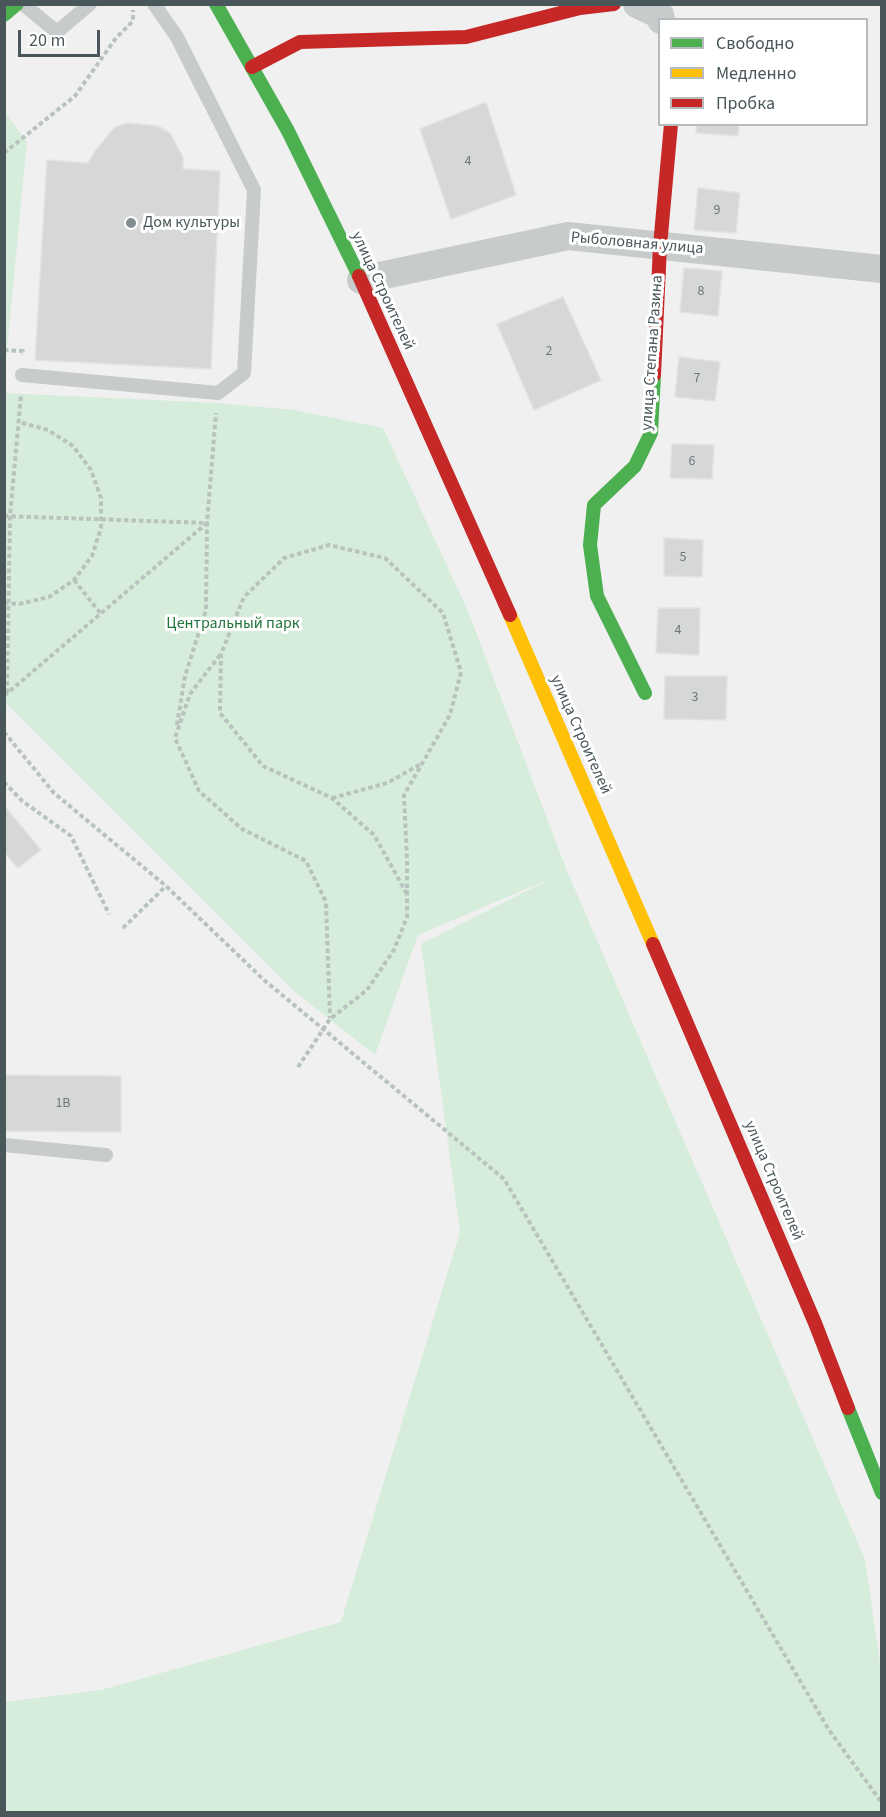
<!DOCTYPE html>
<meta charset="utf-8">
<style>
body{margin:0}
#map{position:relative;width:886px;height:1817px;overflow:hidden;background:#f0f0f0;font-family:"Source Sans 3",sans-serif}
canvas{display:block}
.frame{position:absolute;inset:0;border:6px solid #49565a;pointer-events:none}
.legend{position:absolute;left:658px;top:18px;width:210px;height:108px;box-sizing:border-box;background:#fff;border:2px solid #b6bbbd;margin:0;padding:8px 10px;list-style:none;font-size:18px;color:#49565a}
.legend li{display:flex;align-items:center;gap:12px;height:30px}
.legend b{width:30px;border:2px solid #b6bbbd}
.scale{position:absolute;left:18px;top:30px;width:82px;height:27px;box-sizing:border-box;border:3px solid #49565a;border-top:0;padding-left:8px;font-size:18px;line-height:21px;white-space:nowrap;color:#49565a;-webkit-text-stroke:4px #fff;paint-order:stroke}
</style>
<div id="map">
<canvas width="886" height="1817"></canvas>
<div class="frame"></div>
<ul class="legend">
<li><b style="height:8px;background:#4caf50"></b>Свободно</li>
<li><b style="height:8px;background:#ffc107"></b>Медленно</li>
<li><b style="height:8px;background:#c62828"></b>Пробка</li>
</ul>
<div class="scale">20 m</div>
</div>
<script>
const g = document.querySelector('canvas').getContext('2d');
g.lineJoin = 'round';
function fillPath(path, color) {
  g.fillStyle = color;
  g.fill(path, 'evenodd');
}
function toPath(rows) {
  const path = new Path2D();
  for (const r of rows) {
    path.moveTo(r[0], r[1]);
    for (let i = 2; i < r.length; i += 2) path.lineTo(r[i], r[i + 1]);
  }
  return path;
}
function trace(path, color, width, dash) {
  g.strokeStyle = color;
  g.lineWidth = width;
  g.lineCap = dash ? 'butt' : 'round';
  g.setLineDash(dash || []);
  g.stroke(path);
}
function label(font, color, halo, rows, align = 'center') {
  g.font = font + ' "Source Sans 3",sans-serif';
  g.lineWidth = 6;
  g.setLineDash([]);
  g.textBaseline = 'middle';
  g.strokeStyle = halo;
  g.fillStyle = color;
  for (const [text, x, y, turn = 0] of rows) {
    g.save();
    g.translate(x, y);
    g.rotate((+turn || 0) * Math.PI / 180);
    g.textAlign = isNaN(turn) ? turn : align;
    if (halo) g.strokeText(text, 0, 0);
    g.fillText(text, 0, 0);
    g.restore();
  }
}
const green = toPath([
 [5,112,27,142,5,370],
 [5,393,218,403,294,410,383,428,468,611,567,871,865,1559,882,1677,881,1812,5,1812,5,1702,101,1690,341,1622,460,1232,421,944,552,878,418,935,375,1055,295,992,5,702]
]);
const building = toPath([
 [486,102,516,195,451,219,420,129,486,102],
 [127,123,158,126,170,133,183,157,183,169,220,171,211,369,35,360,47,160,88,163,95,151,114,128,127,123],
 [697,124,739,124,738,136,696,133,697,124],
 [698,188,740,193,736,233,694,230,698,188],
 [684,268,722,271,718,316,680,312,684,268],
 [563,297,601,380,534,410,497,324,563,297],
 [679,357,720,362,715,401,675,397,679,357],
 [672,444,714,445,712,479,670,478,672,444],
 [664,538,703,540,702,577,664,576,664,538],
 [658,608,700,608,699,655,656,653,658,608],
 [665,676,727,676,726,720,664,719,665,676],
 [4,805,41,850,18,868,4,852,4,805],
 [4,1075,121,1076,121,1132,4,1131,4,1075]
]);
const path = toPath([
 [4,153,75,96,116,38,133,21,133,10],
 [4,350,23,351,23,355],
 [4,516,207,523,4,696],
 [74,580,101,614],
 [4,603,19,604,49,597,74,580,92,556,101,528,101,498,91,470,73,446,48,430,19,422],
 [220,655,190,694,175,738,199,791,242,829,306,861,326,902,330,1018],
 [7,693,10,516,21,395],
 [177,725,185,676,206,610,207,523,216,413],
 [4,732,54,793,166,886,264,980,504,1179,829,1730,882,1803],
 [4,782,21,800,71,836,109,914],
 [332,798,387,783,421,764],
 [123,928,166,886],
 [298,1067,330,1019,367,990,394,950,407,917,407,860,404,795,450,715,461,672,443,613,385,558,329,545,284,558,244,597,221,654,220,713,263,766,332,798,374,835,407,894]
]);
const lane = toPath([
 [23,4,57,32,90,4],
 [22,375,218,393,244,373,254,190,177,37,154,4],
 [4,1145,106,1155]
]);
const street = toPath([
 [637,4,660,15,661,20],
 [361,280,568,236,882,269]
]);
const fast = toPath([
 [216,4,288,131,359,276],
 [4,15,17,4],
 [645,693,597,596,590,545,594,505,635,466,651,433,654,375],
 [848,1408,882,1493]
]);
const slow = toPath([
 [510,615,653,944]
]);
const jam = toPath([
 [252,67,300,42,466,37,580,8,614,4],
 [359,276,510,615],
 [654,375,660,246,671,124],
 [653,944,815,1323,848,1408]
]);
const markers = [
 [131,223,6,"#838c8e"]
];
const numberNames = [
 ["4",468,162],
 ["9",717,211],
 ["8",701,292],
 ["2",549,352],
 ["7",697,379],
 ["6",692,462],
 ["5",683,558],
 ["4",678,631],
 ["3",695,698],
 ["1В",63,1104]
];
const poiNames = [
 ["Дом культуры",143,223]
];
const streetNames = [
 ["Рыболовная улица",637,244,5],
 ["улица Строителей",382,291,65],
 ["улица Степана Разина",653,353,-86],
 ["улица Строителей",580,735,66],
 ["улица Строителей",773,1181,67]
];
const parkNames = [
 ["Центральный парк",233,624]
];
fillPath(green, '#d7eddb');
fillPath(building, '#d6d8d8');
trace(building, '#e2e2e3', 1.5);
trace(path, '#b8c3bd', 4, [4.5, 3]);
trace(lane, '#c8cbcb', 14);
trace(street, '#c8cbcb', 28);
trace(fast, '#4caf50', 14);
trace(slow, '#ffc107', 14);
trace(jam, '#c62828', 14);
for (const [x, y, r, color] of markers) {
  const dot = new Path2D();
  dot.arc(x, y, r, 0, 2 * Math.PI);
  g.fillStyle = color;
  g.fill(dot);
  trace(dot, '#fff', 2);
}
label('14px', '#6e787b', null, numberNames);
label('16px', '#49565a', '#fff', poiNames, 'left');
label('16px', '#49565a', '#fff', streetNames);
label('16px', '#21753b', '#fff', parkNames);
</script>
